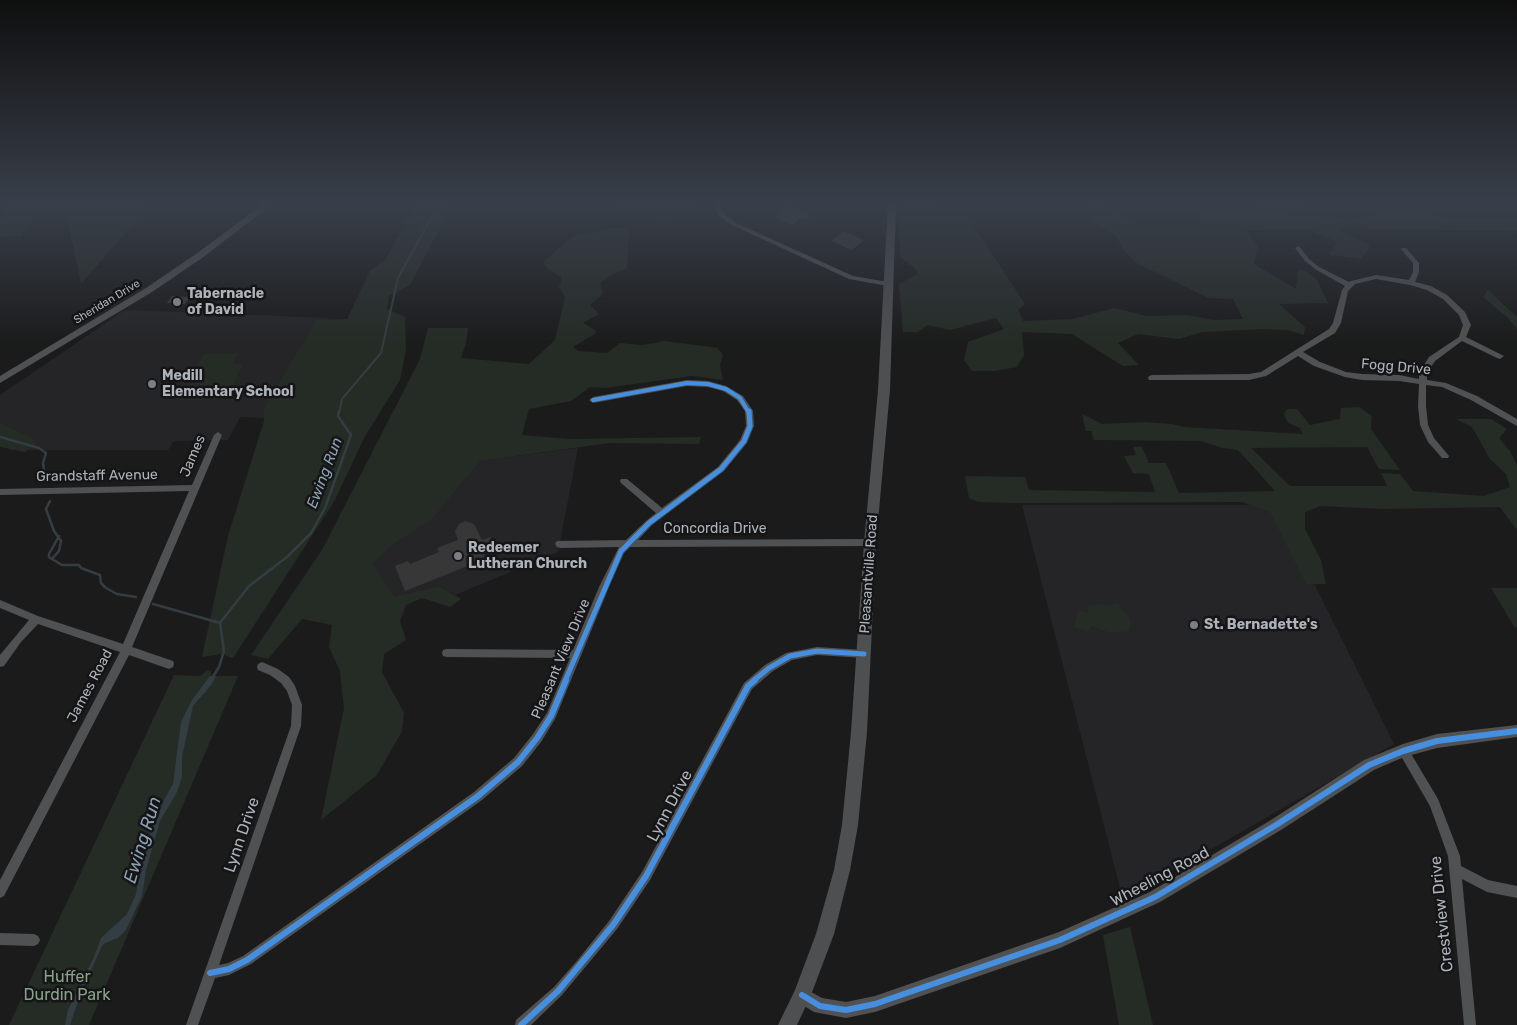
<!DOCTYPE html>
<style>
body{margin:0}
canvas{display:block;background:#1b1b1b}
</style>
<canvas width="1517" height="1025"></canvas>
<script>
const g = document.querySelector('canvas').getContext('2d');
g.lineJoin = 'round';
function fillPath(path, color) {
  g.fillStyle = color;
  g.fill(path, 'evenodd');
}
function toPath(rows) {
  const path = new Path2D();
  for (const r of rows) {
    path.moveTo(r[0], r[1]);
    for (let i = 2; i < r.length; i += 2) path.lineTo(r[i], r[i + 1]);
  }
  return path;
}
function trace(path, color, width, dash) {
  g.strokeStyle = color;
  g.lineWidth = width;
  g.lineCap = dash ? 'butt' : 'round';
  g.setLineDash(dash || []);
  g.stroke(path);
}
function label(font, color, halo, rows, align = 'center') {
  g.font = font + ' Rubik,sans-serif';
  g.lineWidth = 5;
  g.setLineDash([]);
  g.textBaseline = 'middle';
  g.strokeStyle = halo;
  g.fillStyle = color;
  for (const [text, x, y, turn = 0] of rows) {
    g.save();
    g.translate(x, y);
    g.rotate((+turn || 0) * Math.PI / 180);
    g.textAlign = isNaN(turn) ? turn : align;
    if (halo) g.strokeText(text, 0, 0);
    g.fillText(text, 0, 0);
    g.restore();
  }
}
const built = toPath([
 [125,310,329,318,303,370,285,419,240,417,228,440,174,441,168,450,10,450,19,437,0,431,0,395],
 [578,448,558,552,455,595,439,586,395,596,371,564,395,543,432,518,479,461],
 [1022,505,1275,505,1394,744,1123,900]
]);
const green = toPath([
 [0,202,152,202,81,284,66,212,41,208,21,236,0,237,0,222,5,207,0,205],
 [417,202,696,202,709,210,663,209,676,215,670,220,617,206,452,206,410,285,389,296,387,309,405,317,406,350,400,380,364,438,335,500,233,658,221,654,202,657,228,536,264,421,264,410,269,399,317,320,347,319,370,271,385,260],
 [898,202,937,202,943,216,967,216,1025,304,1018,310,1023,321,1073,319,1114,308,1147,316,1186,315,1214,320,1243,319,1233,299,1209,298,1138,264,1125,252,1116,236,1093,222,1084,202,1102,202,1138,224,1202,225,1198,212,1313,215,1350,219,1382,214,1400,214,1415,209,1433,213,1443,218,1517,218,1517,231,1336,228,1370,245,1362,259,1329,255,1337,242,1307,229,1247,230,1258,247,1254,264,1296,289,1298,270,1306,271,1317,280,1328,303,1279,304,1305,327,1304,335,1288,330,1262,329,1202,332,1179,339,1138,334,1118,343,1139,365,1123,366,1072,334,1022,332,1024,355,1017,367,995,371,972,371,964,360,968,342,1004,329,996,318,950,330,927,325,918,332,903,332,899,284,918,274,915,268,900,257],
 [620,227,629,231,627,268,608,277,600,283,603,294,590,305,599,314,583,323,595,330,596,333,573,347,578,351,607,353,620,343,643,345,665,341,718,348,723,355,720,365,723,380,692,376,605,388,590,387,571,401,529,409,522,435,569,439,701,437,699,444,609,443,480,461,432,519,395,543,372,564,395,596,439,586,461,599,450,607,422,598,406,605,400,621,406,640,384,654,382,672,404,713,402,731,377,775,321,820,344,708,340,671,329,647,332,625,302,619,268,659,251,655,322,550,420,359,428,328,468,328,466,343,461,358,529,364,555,340,565,297,559,287,562,278,547,268,543,262,573,236],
 [1488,290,1517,317,1517,329,1507,317,1483,297],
 [238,353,233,364,243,364,226,399,178,401,204,354],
 [1359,407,1372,416,1371,429,1400,470,1379,469,1367,447,1251,448,1290,486,1387,486,1381,473,1400,474,1413,491,1484,496,1510,487,1506,474,1490,459,1472,427,1456,419,1491,419,1507,429,1499,438,1510,451,1517,465,1517,530,1500,507,1383,509,1320,506,1305,512,1305,529,1321,560,1326,584,1306,584,1270,512,1242,502,1014,503,978,502,969,498,965,476,1025,477,1029,490,1155,492,1149,474,1133,473,1124,456,1136,455,1133,447,1142,447,1149,463,1166,463,1179,493,1275,491,1238,450,1223,448,1201,441,1094,440,1091,431,1086,431,1082,414,1102,424,1145,422,1172,424,1184,427,1303,434,1300,428,1288,423,1284,414,1287,409,1297,409,1310,425,1340,419,1341,408],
 [0,423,33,438,36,444,25,452,0,447],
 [1491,588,1517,588,1517,627,1515,628],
 [1117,603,1130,619,1130,626,1128,633,1121,631,1111,633,1091,626,1089,632,1074,627,1078,610,1088,613,1087,606,1104,604,1106,606],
 [208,670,211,671,211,676,238,676,89,1025,9,1025,174,675,200,676],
 [1130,927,1153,1025,1119,1025,1103,935]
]);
const water = toPath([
 [1246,202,1316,202,1302,207,1261,207],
 [210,676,216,676,212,684,193,706,182,757,182,777,177,792,160,821,146,870,142,896,126,930,118,938,105,943,102,946,82,990,70,1025,65,1025,68,1010,94,957,101,938,127,914,136,894,140,869,150,834,165,798,173,784,181,722,192,700]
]);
const streamFar1 = toPath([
 [339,413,342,399,381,353,398,278,440,202]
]);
const stream = toPath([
 [0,437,39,448,46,453,43,463,46,482],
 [50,501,46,509,54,531,61,541,59,551,52,559,62,565,79,565,81,568,100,575,101,583,106,588,117,594,136,597],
 [52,559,49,557,49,554,59,536],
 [153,604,220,623],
 [212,678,219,667,224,651,220,623,249,586,287,557,311,533,325,508,351,435,338,416,339,411]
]);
const building = toPath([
 [787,205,812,216,805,220,800,218,792,225,773,216],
 [843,231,864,240,852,250,831,241],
 [172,296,190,297,185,304,167,303],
 [465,521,474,524,482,540,491,537,489,552,484,553,485,559,405,591,395,566,408,561,410,564,439,552,437,548,458,540,455,531,459,524]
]);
const minor = toPath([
 [713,202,719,202,723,213,736,223,853,276,888,282,891,284,888,286,849,279,732,225,718,215,713,202],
 [1298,246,1300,247,1309,259,1319,267,1349,282,1351,281,1376,275,1409,280,1413,272,1413,263,1401,249,1402,248,1406,248,1419,263,1419,272,1415,282,1431,286,1447,295,1465,312,1471,325,1466,337,1504,356,1500,359,1497,358,1462,341,1435,361,1427,373,1427,380,1446,383,1477,396,1517,419,1517,426,1471,400,1442,387,1426,385,1426,406,1428,425,1434,438,1449,456,1448,458,1442,458,1428,442,1420,425,1418,406,1419,384,1399,381,1362,380,1345,377,1314,366,1298,356,1266,376,1249,380,1149,380,1148,378,1149,376,1152,375,1249,374,1261,372,1329,329,1333,323,1342,290,1345,286,1315,269,1305,261,1295,248,1298,246],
 [1376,279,1410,285,1427,290,1443,299,1459,315,1463,325,1459,337,1429,357,1419,373,1419,379,1399,375,1362,374,1346,372,1320,362,1303,352,1335,333,1341,323,1348,291,1355,284,1376,279],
 [687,380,708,381,726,386,743,396,753,411,754,426,747,443,724,471,652,525,638,540,870,539,873,540,875,543,873,546,630,547,624,553,609,587,555,719,541,742,522,766,482,800,251,964,229,975,215,978,198,1025,186,1025,291,726,292,705,287,691,281,683,270,675,258,670,257,667,258,664,262,662,278,669,289,677,295,686,302,705,301,726,219,965,228,963,243,956,474,792,514,758,533,734,547,713,570,658,447,657,443,656,442,653,443,650,447,649,573,650,599,587,619,547,560,548,557,547,555,544,557,541,626,540,646,521,656,513,621,483,620,481,621,479,627,479,662,508,718,467,740,440,746,426,745,411,737,400,723,391,708,387,687,386,593,403,589,400,593,397,687,380],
 [218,432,222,435,132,647,173,661,174,664,173,667,169,669,129,655,4,896,0,898,0,880,120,652,38,624,21,642,4,666,0,667,0,655,29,620,0,608,0,600,38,616,123,644,189,491,0,495,0,489,192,485,214,435,218,432],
 [817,647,864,650,868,651,869,654,868,657,864,658,817,655,792,660,773,671,752,689,650,880,617,929,562,995,531,1025,515,1025,516,1020,554,987,576,962,609,921,642,872,744,683,765,665,786,653,817,647],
 [1403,746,1407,747,1438,799,1460,856,1461,866,1488,880,1517,886,1517,898,1487,892,1462,879,1476,1025,1464,1025,1448,856,1430,806,1398,751,1399,747,1403,746],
 [0,933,34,934,38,936,40,940,38,944,34,946,0,945,0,933]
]);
const tertiary = toPath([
 [266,202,275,202,202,258,152,292,0,383,0,376,146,288,196,254,266,202],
 [1517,725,1517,737,1437,748,1404,757,1374,770,1281,830,1160,902,1060,948,875,1012,846,1018,814,1012,796,1001,794,995,796,989,802,987,822,998,846,1002,875,996,1059,932,1150,892,1271,820,1364,760,1403,744,1437,734,1517,725]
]);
const secondary = toPath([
 [888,202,896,202,890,390,876,543,867,732,858,825,850,870,834,934,811,995,797,1025,778,1025,795,990,816,934,834,870,842,825,851,732,864,543,878,390,888,202]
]);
const cyclewayFar2 = toPath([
 [593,400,687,383,708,384,726,389,740,398,749,413]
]);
const cyclewayFar1 = toPath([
 [565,681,621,551,649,523,721,469,744,441,750,426,749,411],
 [753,681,769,668,790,656,817,651,864,654]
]);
const cycleway = toPath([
 [210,973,229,969,247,960,478,796,518,762,537,738,551,716,566,680],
 [802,995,820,1006,846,1010,875,1004,1060,940,1155,897,1276,825,1369,765,1403,751,1437,741,1517,731],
 [521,1025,558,991,613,925,646,876,748,686,755,680]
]);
const markers = [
 [177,302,5,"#7b7e82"],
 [152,384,5,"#7b7e82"],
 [458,556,5,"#7b7e82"],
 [1194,625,5,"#7b7e82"]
];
const farStreetnames = [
 ["Sheridan Drive",107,302,-31]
];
const poiNames = [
 ["Tabernacle",187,294],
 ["of David",187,310],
 ["Medill",162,376],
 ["Elementary School",162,392],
 ["Redeemer",468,548],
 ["Lutheran Church",468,564],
 ["St. Bernadette's",1204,625]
];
const streetNames = [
 ["Fogg Drive",1396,367,5],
 ["James",193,456,-67],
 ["Grandstaff Avenue",97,476,-1],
 ["Concordia Drive",715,529],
 ["Pleasantville Road",869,574,-86],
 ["Pleasant View Drive",561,659,-67],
 ["James Road",90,686,-62]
];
const waterNames = [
 ["Ewing Run",325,473,-69]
];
const nearStreetnames = [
 ["Lynn Drive",670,806,-62],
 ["Lynn Drive",242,835,-71],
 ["Wheeling Road",1160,877,-28],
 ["Crestview Drive",1442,914,-96]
];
const nearParknames = [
 ["Huffer",67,977],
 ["Durdin Park",67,995]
];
const nearWaternames = [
 ["Ewing Run",143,840,-73]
];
fillPath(built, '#252527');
fillPath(green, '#252b25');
fillPath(water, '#343d41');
trace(streamFar1, '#343d41', 2);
trace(stream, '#343d41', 2.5);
fillPath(building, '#373738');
fillPath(minor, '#505153');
fillPath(tertiary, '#505153');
fillPath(secondary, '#4e4f51');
trace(cyclewayFar2, '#468fdf', 4);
trace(cyclewayFar1, '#468fdf', 5);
trace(cycleway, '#468fdf', 6);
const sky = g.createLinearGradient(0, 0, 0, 345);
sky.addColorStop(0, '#0f0f0f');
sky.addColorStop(0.59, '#393f4a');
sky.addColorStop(1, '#393f4a00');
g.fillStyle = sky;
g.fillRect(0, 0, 1517, 345);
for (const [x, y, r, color] of markers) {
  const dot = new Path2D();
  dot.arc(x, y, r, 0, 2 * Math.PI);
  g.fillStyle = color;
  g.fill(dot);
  trace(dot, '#151517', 2);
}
label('11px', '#aeb3ba', '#151517', farStreetnames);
label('bold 14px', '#aeb3ba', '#151517', poiNames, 'left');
label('14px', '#aeb3ba', '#151517', streetNames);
label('italic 15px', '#8aa1b0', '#151517', waterNames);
label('16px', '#aeb3ba', '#151517', nearStreetnames);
label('16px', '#88a288', '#151517', nearParknames);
label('italic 18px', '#8aa1b0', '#151517', nearWaternames);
</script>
